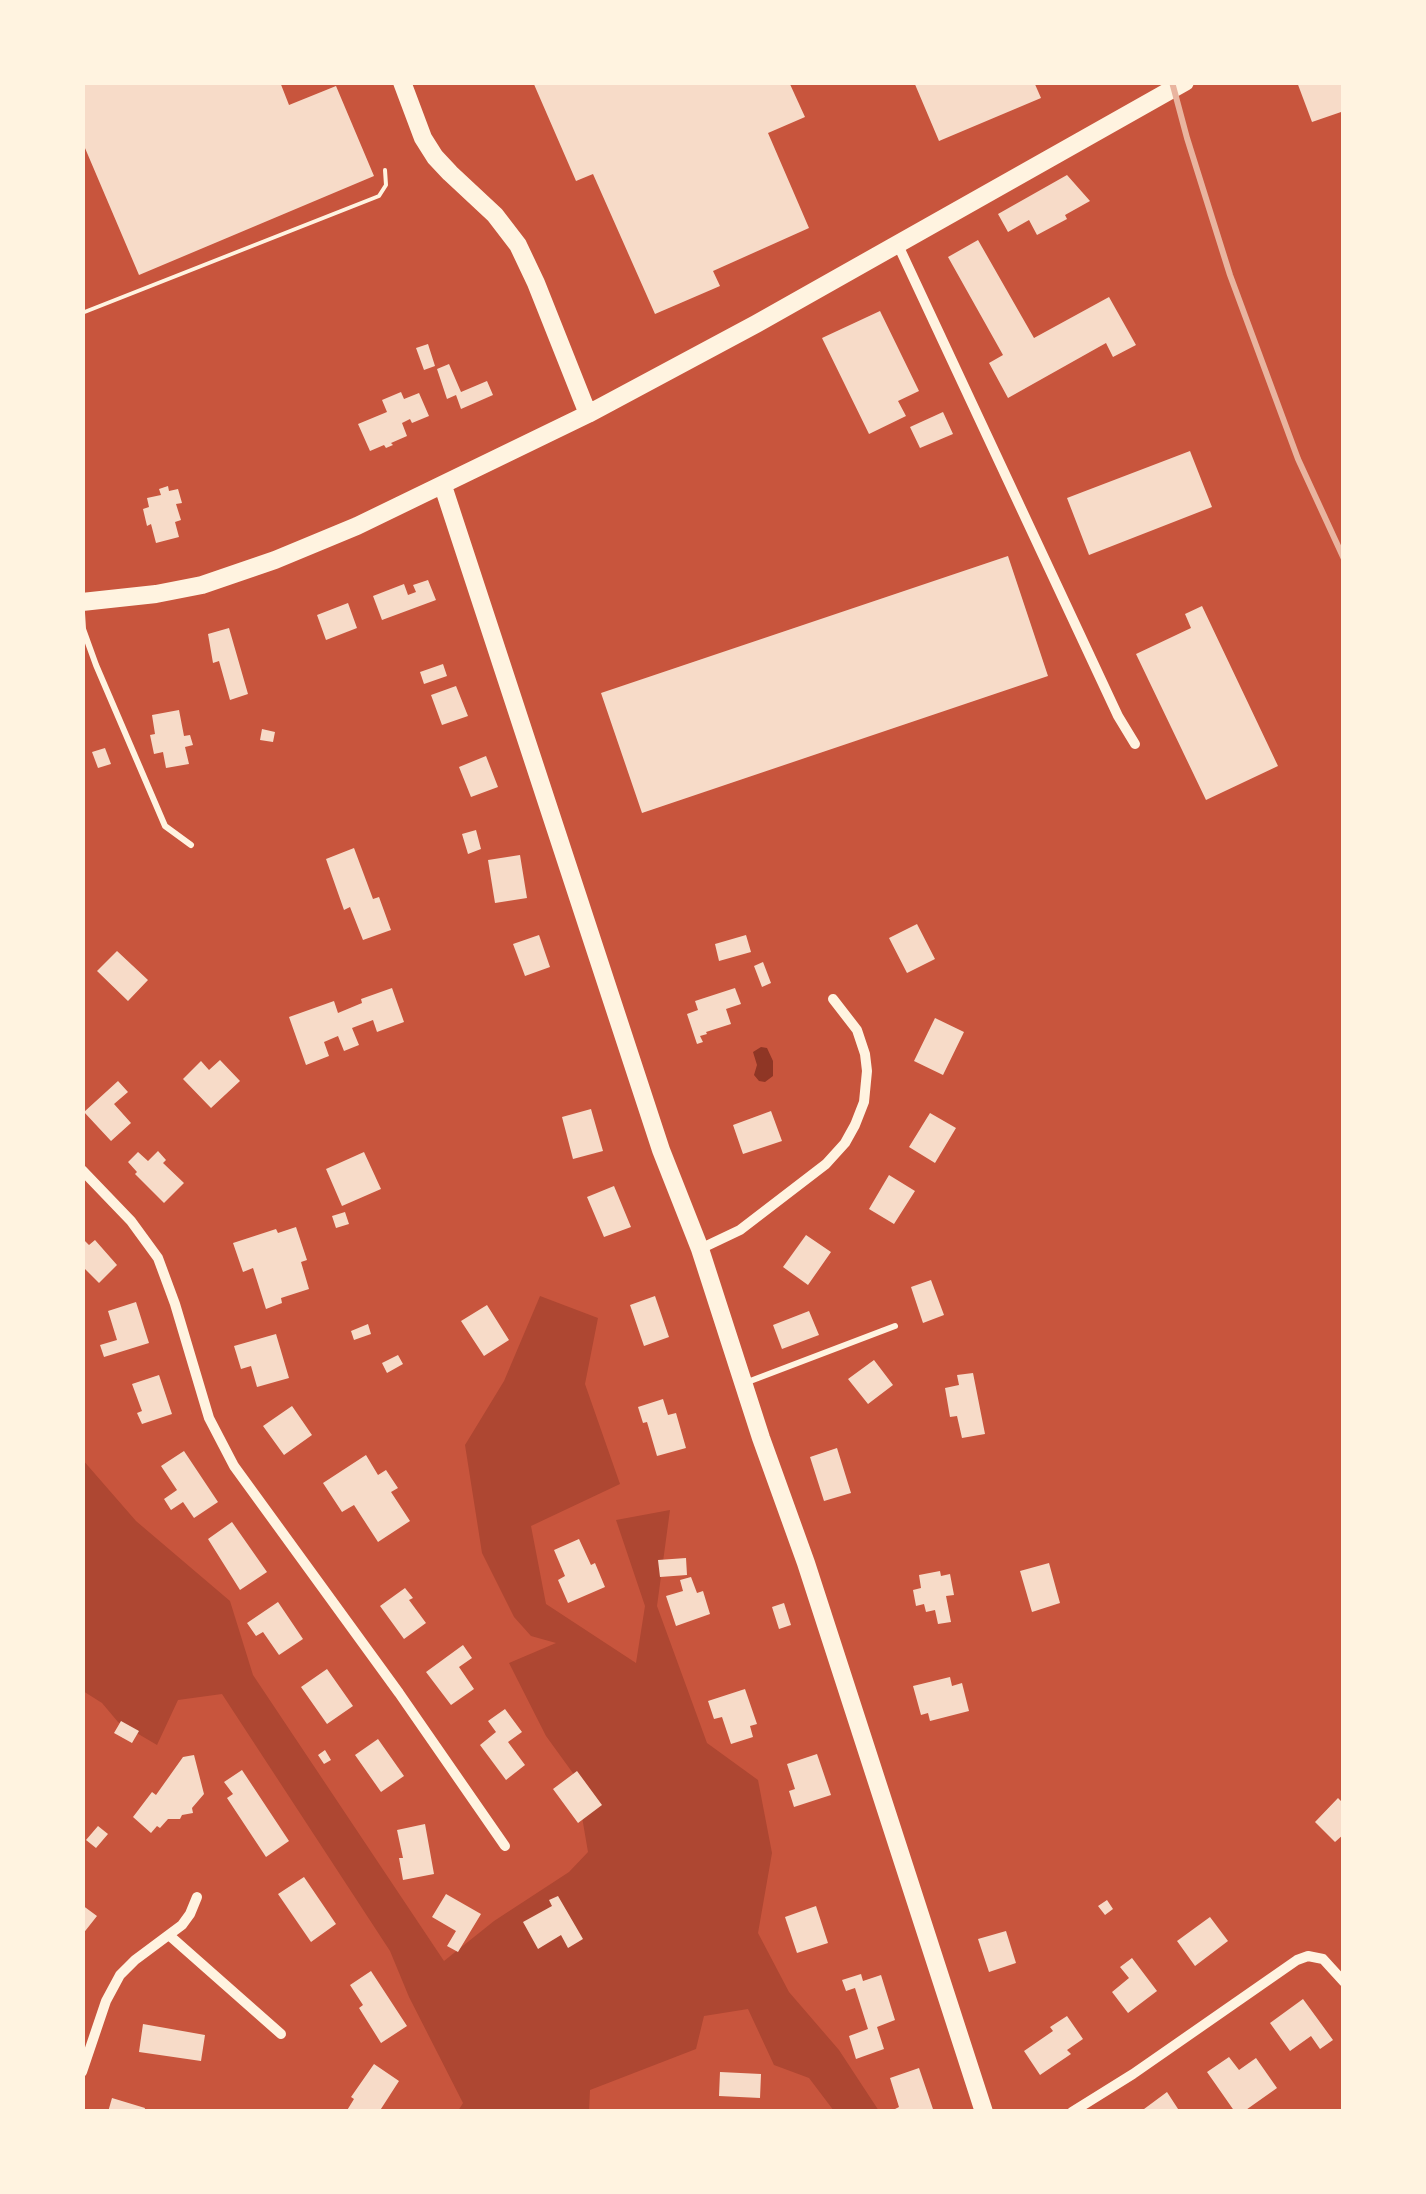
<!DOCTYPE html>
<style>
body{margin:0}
#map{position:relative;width:1426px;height:2194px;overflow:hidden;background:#c8553d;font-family:"DM Sans",sans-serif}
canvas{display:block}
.frame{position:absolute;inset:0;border:85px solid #fff3e0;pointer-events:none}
</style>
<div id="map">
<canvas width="1426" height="2194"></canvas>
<div class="frame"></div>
</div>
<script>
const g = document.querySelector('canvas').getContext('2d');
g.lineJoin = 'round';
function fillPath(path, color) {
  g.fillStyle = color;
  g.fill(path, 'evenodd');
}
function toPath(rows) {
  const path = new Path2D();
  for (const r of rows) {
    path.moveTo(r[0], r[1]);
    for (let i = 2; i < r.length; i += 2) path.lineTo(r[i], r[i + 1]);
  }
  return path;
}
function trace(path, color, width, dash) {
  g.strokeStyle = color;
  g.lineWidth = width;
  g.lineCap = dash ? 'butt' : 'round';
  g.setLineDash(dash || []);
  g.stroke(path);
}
const green = toPath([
 [540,1296,598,1318,585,1384,620,1484,531,1526,546,1604,636,1663,645,1606,616,1520,670,1510,657,1606,707,1743,758,1780,772,1853,758,1933,789,1992,839,2050,879,2111,834,2111,809,2078,774,2065,748,2009,704,2016,696,2049,590,2090,589,2111,458,2111,463,2103,409,1997,390,1951,222,1694,178,1700,157,1745,118,1722,102,1703,83,1691,82,1459,136,1521,230,1601,253,1675,444,1961,494,1921,569,1872,588,1852,575,1776,546,1736,509,1663,556,1643,531,1636,514,1617,482,1553,465,1445,504,1381]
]);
const water = toPath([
 [761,1047,767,1048,773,1061,773,1076,765,1082,759,1081,754,1075,757,1065,753,1052]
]);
const building = toPath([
 [82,82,280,82,289,105,336,86,374,176,139,275,82,141],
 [533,82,789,82,805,117,768,133,809,228,713,271,720,286,655,314,593,174,576,181],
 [914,82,1034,82,1041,98,939,141],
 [1297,82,1344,82,1344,111,1312,122],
 [1067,175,1090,201,1065,215,1067,219,1037,235,1029,220,1008,232,998,214],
 [978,240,1034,338,1109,297,1136,345,1113,357,1106,343,1008,398,989,363,1003,355,948,257],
 [880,311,919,391,898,401,906,416,869,434,822,338],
 [428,344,435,366,424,370,416,348],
 [449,364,461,392,487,381,493,395,461,409,456,395,447,399,437,369],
 [401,392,404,399,419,393,429,416,412,423,410,419,402,423,407,436,391,443,393,445,386,448,384,445,370,451,358,424,387,412,382,400],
 [943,412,953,434,920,448,910,427],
 [1190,451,1212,507,1089,555,1067,498],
 [168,486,169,491,178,489,182,503,176,504,181,520,175,522,179,537,156,543,151,524,147,526,143,509,149,507,147,498,161,495,159,489],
 [1008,556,1048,676,642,813,601,693],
 [428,580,436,600,382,620,373,596,404,584,408,595,416,592,413,585],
 [348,603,357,628,326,640,317,615],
 [1202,606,1278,766,1206,800,1136,654,1191,628,1185,614],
 [229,628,248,694,230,700,219,661,213,663,208,634],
 [443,664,447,676,424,684,420,672],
 [456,686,468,716,442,725,431,695],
 [179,710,184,736,190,735,193,745,185,747,189,764,166,768,163,752,154,754,150,735,155,734,152,715],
 [262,729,275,732,273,742,260,740],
 [105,748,111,764,98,768,92,752],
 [486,756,498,787,471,797,459,767],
 [476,830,481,849,468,854,462,834],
 [354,848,373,899,379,897,391,930,363,940,350,907,344,910,326,859],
 [520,855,527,898,495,903,488,860],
 [917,924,935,959,907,973,889,938],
 [539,935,550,967,525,976,513,944],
 [746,935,751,952,719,961,715,944],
 [117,951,148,980,128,1001,97,971],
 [763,962,771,983,762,987,754,966],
 [392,988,404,1022,377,1032,373,1020,352,1028,359,1045,344,1051,338,1036,324,1042,329,1056,306,1065,289,1017,334,1001,338,1013,362,1003,361,999],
 [735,988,741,1004,726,1009,731,1024,706,1032,707,1034,700,1036,703,1042,697,1044,687,1014,698,1010,695,1001],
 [935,1018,964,1032,943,1075,914,1061],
 [220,1060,240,1081,211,1108,183,1079,201,1061,209,1070],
 [118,1081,128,1092,114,1104,131,1123,111,1141,84,1112],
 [591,1109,603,1151,573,1159,562,1117],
 [771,1111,782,1141,743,1154,733,1125],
 [930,1113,956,1128,935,1163,909,1147],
 [158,1151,166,1160,163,1163,184,1183,164,1203,135,1174,137,1172,128,1162,138,1152,148,1161],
 [364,1152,381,1189,342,1206,326,1169],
 [889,1175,915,1191,894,1224,869,1209],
 [614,1186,631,1227,604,1237,587,1197],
 [345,1212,349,1224,336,1228,332,1216],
 [296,1227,307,1260,301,1262,309,1289,281,1298,282,1303,266,1309,253,1268,243,1272,233,1243,276,1229,278,1233],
 [806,1235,831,1252,808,1285,783,1267],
 [82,1238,89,1245,95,1240,117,1265,99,1283,82,1266],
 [931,1280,944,1315,923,1323,911,1287],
 [655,1296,669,1337,644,1346,630,1305],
 [136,1302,149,1343,104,1357,100,1345,117,1340,108,1311],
 [487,1305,509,1340,484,1356,461,1321],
 [809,1311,819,1335,782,1349,773,1325],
 [368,1324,371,1334,354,1340,351,1331],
 [276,1334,289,1378,257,1387,251,1366,241,1369,234,1346],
 [398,1355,403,1364,387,1373,382,1363],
 [874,1360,893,1385,868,1404,848,1379],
 [973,1373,985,1434,962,1438,957,1416,950,1417,945,1388,959,1385,957,1375],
 [159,1375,172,1414,142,1424,137,1413,142,1411,132,1384],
 [663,1399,668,1415,676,1413,686,1448,657,1456,647,1422,643,1423,638,1407],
 [292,1406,312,1435,284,1455,263,1426],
 [837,1448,851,1493,824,1501,810,1457],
 [184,1451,218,1502,194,1518,183,1502,171,1510,164,1499,177,1490,161,1466],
 [366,1455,378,1475,386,1470,398,1488,391,1492,410,1521,378,1542,354,1505,342,1512,323,1483],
 [232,1522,267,1572,240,1590,208,1539],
 [579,1539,591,1565,595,1563,605,1587,568,1603,558,1580,565,1576,554,1550],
 [686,1558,687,1575,660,1577,658,1560],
 [1049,1563,1060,1603,1032,1612,1020,1571],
 [940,1571,941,1576,950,1574,954,1595,946,1596,951,1622,938,1624,935,1610,926,1612,924,1604,916,1606,913,1590,921,1588,919,1575],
 [691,1577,697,1593,703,1591,710,1614,676,1626,666,1596,683,1591,680,1580],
 [405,1588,413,1598,409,1600,426,1623,404,1639,380,1606],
 [278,1602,303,1639,279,1655,263,1632,256,1636,247,1623],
 [784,1603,791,1625,779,1629,772,1607],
 [463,1645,472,1658,459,1667,474,1689,451,1705,426,1672],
 [327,1669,353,1706,327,1724,301,1687],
 [950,1677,952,1686,962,1683,969,1711,930,1721,928,1713,921,1715,913,1686],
 [745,1689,757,1724,750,1726,753,1737,731,1744,722,1717,714,1719,708,1701],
 [505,1709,522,1732,508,1742,525,1765,506,1780,480,1745,496,1732,488,1721],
 [121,1721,139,1731,132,1743,114,1733],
 [378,1739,404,1776,381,1792,355,1755],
 [325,1750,331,1760,324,1764,318,1755],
 [817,1754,831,1795,794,1807,789,1791,795,1789,787,1764],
 [194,1755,204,1794,192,1808,193,1813,182,1815,180,1819,168,1819,160,1828,157,1826,151,1833,133,1817,152,1792,156,1795,183,1757],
 [242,1770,289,1841,266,1857,227,1798,233,1794,224,1782],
 [577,1771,602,1805,578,1823,553,1789],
 [1338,1798,1344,1804,1344,1834,1335,1842,1315,1822],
 [425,1824,434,1874,403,1880,399,1858,403,1858,397,1830],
 [98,1826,108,1834,96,1848,86,1840],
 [304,1877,336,1924,311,1942,278,1894],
 [446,1894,481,1914,458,1952,447,1946,456,1931,432,1917],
 [558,1896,583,1939,568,1948,561,1935,538,1949,523,1922,552,1906,549,1900],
 [1107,1900,1113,1909,1105,1915,1098,1906],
 [82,1905,97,1916,82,1935],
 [816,1906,828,1943,797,1953,785,1917],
 [1210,1917,1228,1941,1195,1966,1177,1941],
 [1006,1931,1016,1963,989,1972,978,1939],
 [1132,1958,1157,1991,1128,2013,1112,1992,1129,1978,1120,1967],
 [371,1971,407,2026,381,2043,359,2008,363,2005,350,1985],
 [861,1974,863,1981,881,1975,895,2020,877,2027,884,2049,856,2059,849,2036,868,2029,855,1988,846,1991,842,1980],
 [1303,1999,1333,2040,1320,2049,1311,2036,1290,2051,1270,2023],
 [1067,2016,1083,2039,1067,2050,1071,2054,1040,2075,1024,2051,1053,2031,1050,2027],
 [143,2024,205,2035,201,2061,139,2052],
 [1229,2057,1239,2070,1256,2058,1277,2088,1243,2112,1235,2112,1207,2072],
 [374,2064,399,2081,379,2112,346,2112,354,2099,351,2097],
 [919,2068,934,2112,889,2112,899,2107,890,2078],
 [720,2072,761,2074,760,2098,719,2096],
 [1167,2092,1180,2112,1140,2112],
 [112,2098,145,2108,144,2112,108,2112]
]);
const path = toPath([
 [82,313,379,196,386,185,385,170]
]);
const service = toPath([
 [82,613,83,629,96,665,165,826,191,845],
 [745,1383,895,1326]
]);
const minor = toPath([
 [898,245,1118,716,1135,744],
 [82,1170,131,1221,158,1258,175,1304,209,1418,234,1466,399,1693,505,1846],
 [700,1249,740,1230,826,1164,845,1143,855,1125,864,1102,867,1071,865,1054,857,1030,833,999],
 [170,1936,281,2034],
 [82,2072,106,2001,120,1975,135,1960,182,1925,190,1914,197,1897],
 [1072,2112,1133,2074,1297,1960,1308,1956,1323,1959,1344,1982]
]);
const tertiary = toPath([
 [402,82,423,138,435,157,450,173,495,215,518,245,536,283,588,414],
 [443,486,661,1150,700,1249,761,1438,806,1563,984,2112],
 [82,602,156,594,202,585,275,560,357,526,588,414,756,324,1185,82]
]);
const rail = toPath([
 [1172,82,1187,138,1230,275,1298,459,1344,559]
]);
fillPath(green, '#ae4732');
fillPath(water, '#8f3625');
fillPath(building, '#f7dbc8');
trace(path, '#fff3e0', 4);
trace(service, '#fff3e0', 6);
trace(minor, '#fff3e0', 10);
trace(tertiary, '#fff3e0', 18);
trace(rail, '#e9b49f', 6);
</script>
